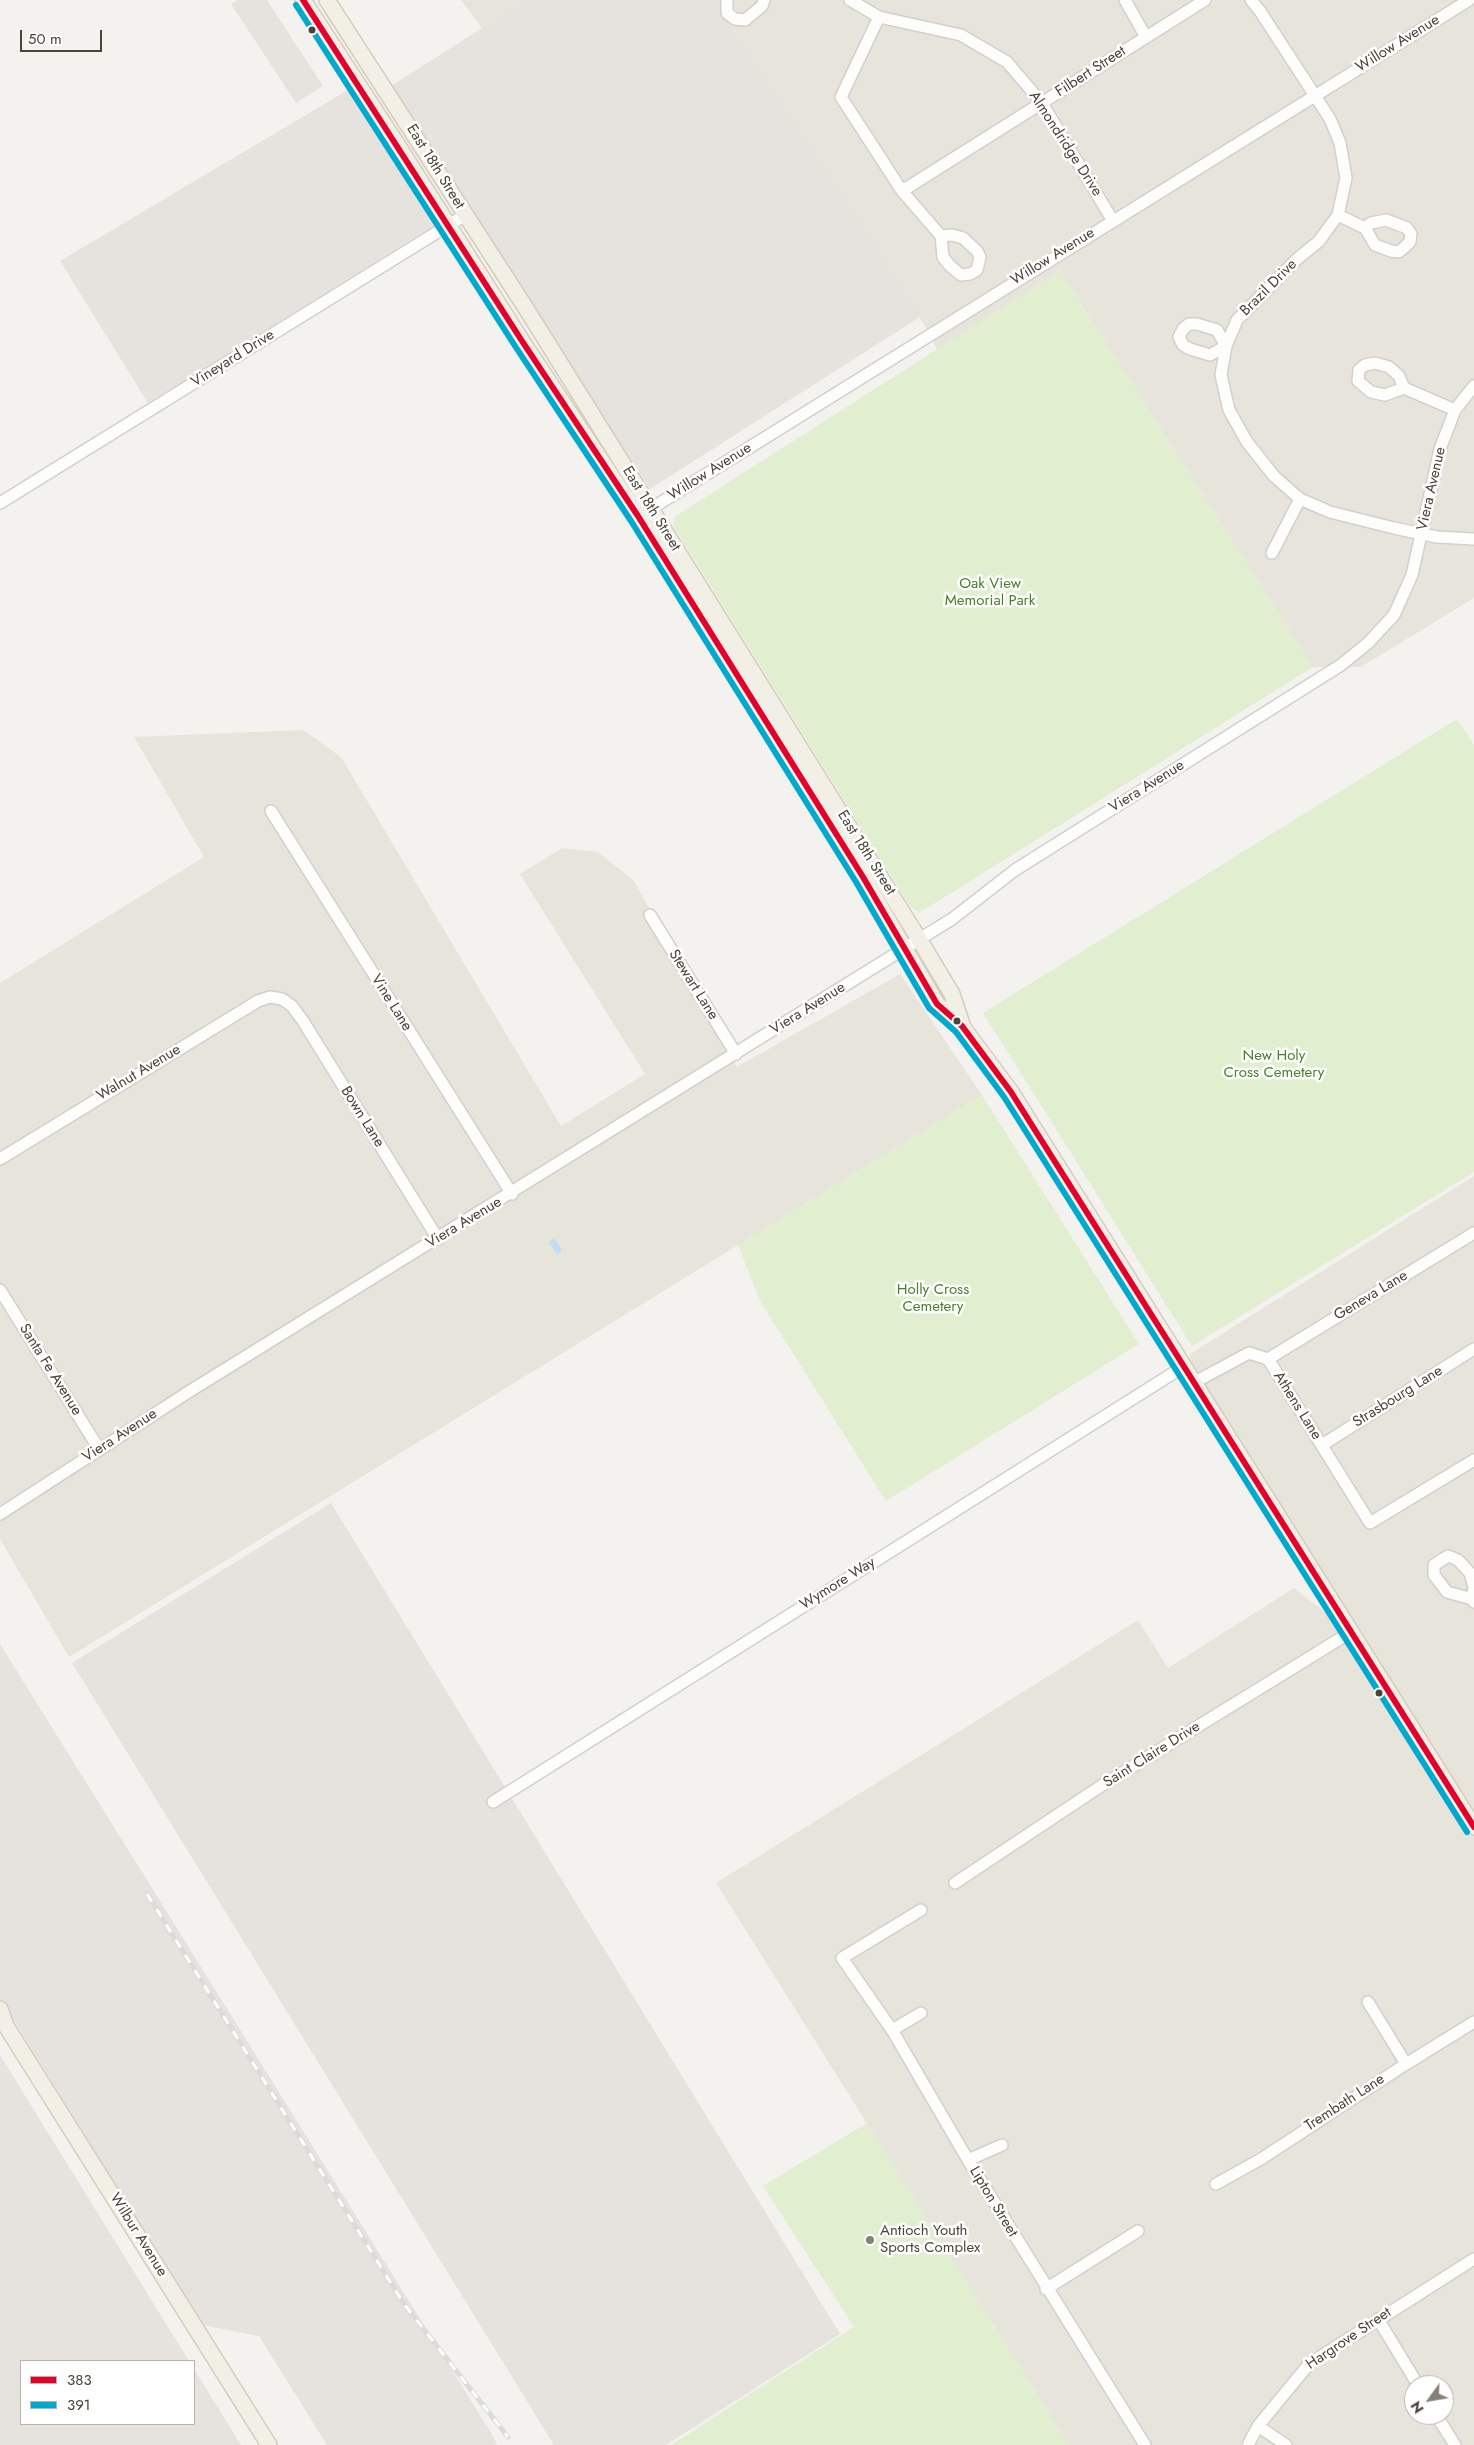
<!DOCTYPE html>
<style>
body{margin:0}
#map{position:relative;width:1474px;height:2445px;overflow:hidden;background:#f4f2ee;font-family:Jost,sans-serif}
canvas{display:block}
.legend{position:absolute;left:20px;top:2360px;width:175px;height:65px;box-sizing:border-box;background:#fff;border:1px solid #b7b4b0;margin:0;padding:6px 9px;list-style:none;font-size:15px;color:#4b4439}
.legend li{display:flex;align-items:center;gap:10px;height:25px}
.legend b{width:25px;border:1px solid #b7b4b0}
.north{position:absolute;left:1404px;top:2375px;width:50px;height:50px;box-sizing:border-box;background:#fff;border:1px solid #b7b4b0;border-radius:50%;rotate:238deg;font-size:14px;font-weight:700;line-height:20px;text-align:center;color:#4b4439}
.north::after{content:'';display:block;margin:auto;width:18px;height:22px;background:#868178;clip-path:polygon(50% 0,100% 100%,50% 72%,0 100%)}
.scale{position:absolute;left:20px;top:30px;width:82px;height:22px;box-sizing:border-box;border:2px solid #4b4439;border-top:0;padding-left:6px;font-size:15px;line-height:18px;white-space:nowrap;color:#4b4439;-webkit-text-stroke:4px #fff;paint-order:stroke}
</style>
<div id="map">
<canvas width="1474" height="2445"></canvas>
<ul class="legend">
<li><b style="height:6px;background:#e4002b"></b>383</li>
<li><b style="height:6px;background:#00a9ce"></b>391</li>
</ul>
<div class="north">N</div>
<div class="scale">50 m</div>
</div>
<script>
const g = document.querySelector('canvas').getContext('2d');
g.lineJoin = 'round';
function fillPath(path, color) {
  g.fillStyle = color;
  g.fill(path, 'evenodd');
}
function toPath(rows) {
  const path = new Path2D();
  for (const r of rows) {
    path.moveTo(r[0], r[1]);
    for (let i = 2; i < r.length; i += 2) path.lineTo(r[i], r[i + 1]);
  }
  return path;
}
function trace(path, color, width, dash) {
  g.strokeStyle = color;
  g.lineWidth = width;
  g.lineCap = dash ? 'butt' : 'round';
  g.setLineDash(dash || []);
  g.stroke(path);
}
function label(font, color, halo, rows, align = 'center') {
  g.font = font + ' Jost,sans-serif';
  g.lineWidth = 5;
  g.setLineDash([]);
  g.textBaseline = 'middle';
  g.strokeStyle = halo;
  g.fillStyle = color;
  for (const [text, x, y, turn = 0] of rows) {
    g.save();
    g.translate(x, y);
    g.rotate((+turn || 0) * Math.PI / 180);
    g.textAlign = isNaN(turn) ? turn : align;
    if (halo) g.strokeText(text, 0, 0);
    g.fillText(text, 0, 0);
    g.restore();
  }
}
const residential = toPath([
 [461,0,526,0,482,28],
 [714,0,1474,0,1474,598,1361,667,1313,667,1060,271,937,350,930,334],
 [303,730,341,757,561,1126,645,1074,520,874,562,848,598,852,634,881,737,1067,900,974,982,1095,69,1657,0,1539,0,983,204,857,134,737],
 [1474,1176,1474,2445,1069,2445,716,1883,1138,1620,1168,1668,1294,1588,1349,1631,1193,1383,1190,1354],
 [1414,2385,1444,2385,1444,2415,1414,2415]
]);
const industrial = toPath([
 [526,0,714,0,920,317,650,489,391,86],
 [353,87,440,222,148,403,60,261],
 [331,1503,840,2334,666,2445,554,2445,72,1663],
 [0,1644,493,2436,497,2445,327,2445,259,2336,202,2325,0,1998],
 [0,2055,189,2361,21,2361,21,2424,194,2424,194,2369,241,2445,0,2445]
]);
const green = toPath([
 [1060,271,1313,667,919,913,910,906,674,527,674,517],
 [1457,719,1474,745,1474,1172,1192,1346,983,1013],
 [982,1095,1139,1344,886,1501,760,1301,738,1245],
 [867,2123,975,2295,1069,2445,671,2445,854,2327,763,2186]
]);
const parking = toPath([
 [237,0,267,0,323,86,296,103,231,4]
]);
const water = toPath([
 [555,1239,562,1250,558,1255,549,1243,550,1240]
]);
const minor = toPath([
 [727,0,727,13,735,19,745,20,762,6,764,0],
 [850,0,879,17,961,35,1007,62,1042,103,1113,221],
 [1125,0,1146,37],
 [1251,0,1260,11,1330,119,1340,143,1346,178,1338,215,1319,241,1296,260,1237,320,1226,346,1221,375,1229,410,1247,442,1274,476,1300,499,1330,512,1394,528,1437,537,1474,539],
 [879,17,841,97,902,191,941,236,943,257,950,266,961,275,970,274,977,270,980,257,977,251,963,238,952,235,941,236],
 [902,191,1205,0],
 [1338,215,1365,228,1375,245,1391,251,1399,252,1410,242,1411,234,1407,228,1386,220,1371,223,1365,228],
 [1189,324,1197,324,1217,330,1226,346,1210,355,1190,349,1183,345,1179,337,1183,329,1189,324],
 [1404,388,1385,395,1371,392,1358,381,1359,370,1365,365,1375,363,1389,367,1399,376,1404,388,1455,410],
 [0,503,465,215],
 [644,513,1469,0],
 [1272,553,1300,499],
 [271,811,512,1194],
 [650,915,736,1054],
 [0,1159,258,1001,270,997,282,999,292,1006,303,1021,438,1239],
 [0,1290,99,1449],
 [1268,1359,1474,1233],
 [1193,1383,1249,1353,1268,1359,1370,1523,1474,1460],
 [1322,1445,1474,1349],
 [0,1514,190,1391,952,919,1015,870,1341,665,1368,643,1394,615,1412,575,1440,449,1455,410,1474,386],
 [1472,1599,1447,1592,1434,1575,1434,1565,1448,1556,1458,1560,1470,1573,1474,1587,1472,1599,1474,1602],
 [493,1802,1183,1367],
 [955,1883,1101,1786,1351,1632],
 [921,1910,842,1958,892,2030,968,2160,1145,2445],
 [1368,2002,1406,2064],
 [892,2030,921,2013],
 [968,2160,1002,2145],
 [1216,2184,1261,2159,1406,2064,1474,2022],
 [1046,2289,1138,2231],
 [1378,2319,1418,2385],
 [1436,2415,1455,2445],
 [1258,2426,1286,2445],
 [1248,2445,1258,2426,1309,2364,1474,2259]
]);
const major = toPath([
 [303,0,397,144,522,341,638,516,863,877,937,1004,962,1026,1011,1092,1474,1827],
 [327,0,527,310,919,939,952,994,962,1024],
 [0,2009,6,2026,269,2445]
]);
const rail = toPath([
 [147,1894,404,2304,508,2437]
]);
const bus1 = toPath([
 [303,0,522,341,638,516,863,877,937,1004,962,1026,1011,1092,1474,1827]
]);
const bus2 = toPath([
 [296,5,515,346,631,521,856,882,929,1008,956,1032,1004,1097,1467,1832]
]);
const markers = [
 [312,30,4.5,"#4b4439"],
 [957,1021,4.5,"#4b4439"],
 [1379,1693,4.5,"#4b4439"],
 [870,2240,5,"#868178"]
];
const streetNames = [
 ["Willow Avenue",1398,44,-32],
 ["Filbert Street",1091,72,-33],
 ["Almondridge Drive",1065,144,57],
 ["East 18th Street",435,167,58],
 ["Willow Avenue",1053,257,-32],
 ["Brazil Drive",1269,288,-45],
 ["Vineyard Drive",233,359,-32],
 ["Willow Avenue",710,472,-32],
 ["Viera Avenue",1432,489,-77],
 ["East 18th Street",651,509,58],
 ["Viera Avenue",1147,787,-32],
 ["East 18th Street",866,853,58],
 ["Stewart Lane",693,985,58],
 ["Vine Lane",391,1003,58],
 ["Viera Avenue",808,1009,-32],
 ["Walnut Avenue",139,1073,-31],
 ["Bown Lane",362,1117,58],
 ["Viera Avenue",464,1223,-31],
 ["Geneva Lane",1371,1296,-31],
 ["Santa Fe Avenue",50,1370,58],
 ["Strasbourg Lane",1398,1397,-32],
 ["Athens Lane",1297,1406,58],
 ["Viera Avenue",120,1436,-33],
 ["Wymore Way",838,1584,-32],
 ["Saint Claire Drive",1152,1755,-32],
 ["Trembath Lane",1345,2103,-33],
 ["Lipton Street",993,2202,59],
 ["Wilbur Avenue",138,2235,58],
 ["Hargrove Street",1349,2339,-34]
];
const parkNames = [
 ["Oak View",990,584],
 ["Memorial Park",990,601],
 ["New Holy",1274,1056],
 ["Cross Cemetery",1274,1073],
 ["Holly Cross",933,1290],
 ["Cemetery",933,1307]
];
const poiNames = [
 ["Antioch Youth",880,2231],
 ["Sports Complex",880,2248]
];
fillPath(residential, '#e7e4dc');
fillPath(industrial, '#e6e2de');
fillPath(green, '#e1eecf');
fillPath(parking, '#e6e3df');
fillPath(water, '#c0ddf1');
trace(minor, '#d2d0cb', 14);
trace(major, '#d6cebb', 18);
trace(minor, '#fdfdfc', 11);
trace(major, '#f2efe6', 15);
trace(rail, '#dbdbda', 5);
trace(rail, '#fff', 3, [9]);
trace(bus1, '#e4002b', 6);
trace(bus2, '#00a9ce', 6);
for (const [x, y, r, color] of markers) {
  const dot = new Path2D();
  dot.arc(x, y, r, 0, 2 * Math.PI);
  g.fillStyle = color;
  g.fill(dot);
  trace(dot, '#fff', 2);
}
label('15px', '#4b4439', '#fff', streetNames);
label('15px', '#4a7f2a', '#fff', parkNames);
label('15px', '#4b4439', '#fff', poiNames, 'left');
</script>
